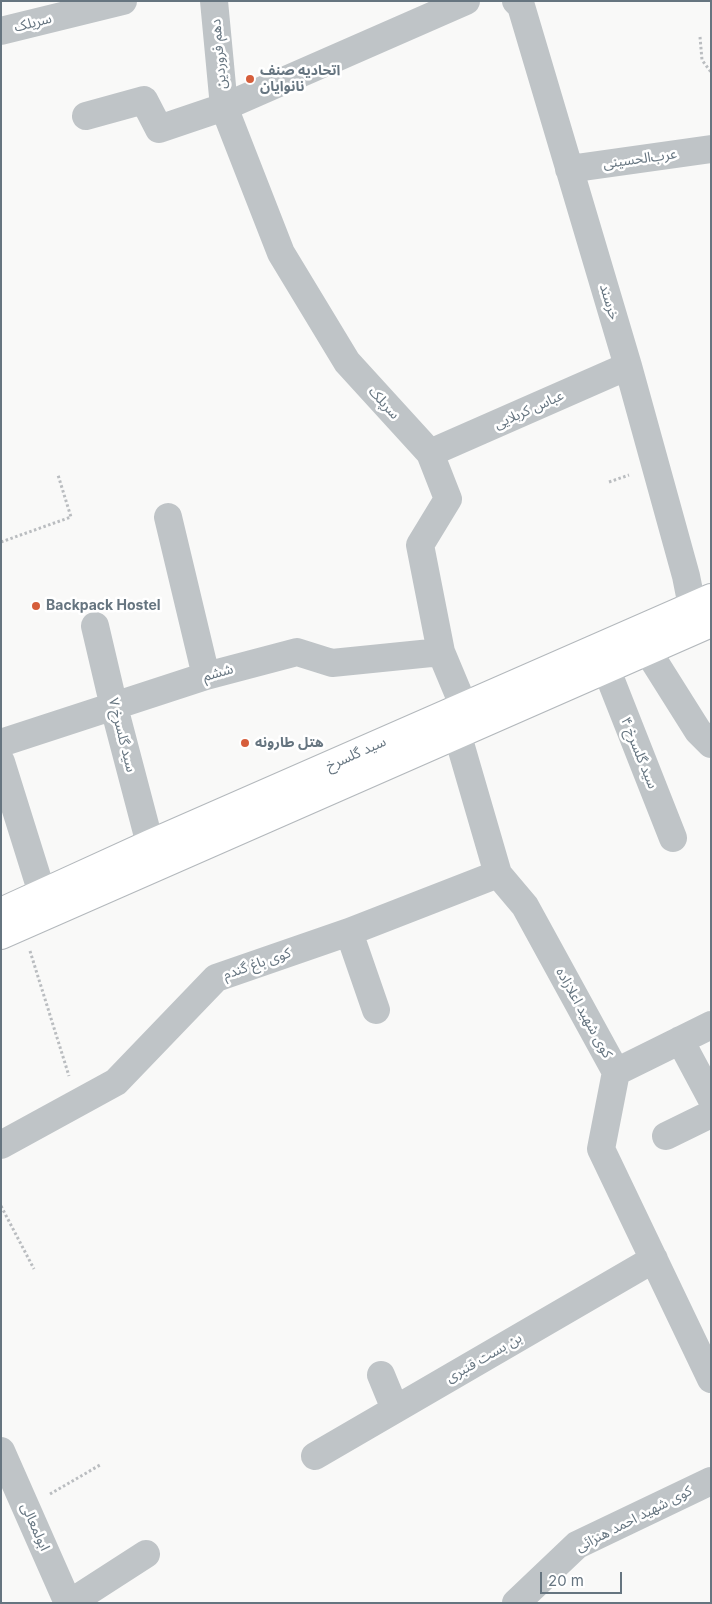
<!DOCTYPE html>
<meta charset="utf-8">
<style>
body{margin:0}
#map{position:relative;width:712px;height:1604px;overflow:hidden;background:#f9f9f8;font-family:Inter,sans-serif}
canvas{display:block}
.frame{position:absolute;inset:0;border:2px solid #667580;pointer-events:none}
.scale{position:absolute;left:540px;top:1572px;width:82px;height:22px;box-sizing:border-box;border:2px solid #667580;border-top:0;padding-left:6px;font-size:15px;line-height:18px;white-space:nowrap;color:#667580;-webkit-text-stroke:4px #fff;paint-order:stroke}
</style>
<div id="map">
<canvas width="712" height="1604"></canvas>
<div class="frame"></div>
<div class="scale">20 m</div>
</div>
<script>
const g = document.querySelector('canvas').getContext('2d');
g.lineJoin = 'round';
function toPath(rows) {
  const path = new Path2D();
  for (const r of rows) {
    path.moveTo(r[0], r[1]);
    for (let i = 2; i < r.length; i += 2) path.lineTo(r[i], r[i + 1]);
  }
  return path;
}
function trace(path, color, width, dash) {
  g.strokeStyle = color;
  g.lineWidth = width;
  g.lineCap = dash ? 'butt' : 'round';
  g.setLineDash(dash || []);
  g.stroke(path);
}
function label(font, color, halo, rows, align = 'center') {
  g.font = font + ' Inter,"Noto Sans Arabic",sans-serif';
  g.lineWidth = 5;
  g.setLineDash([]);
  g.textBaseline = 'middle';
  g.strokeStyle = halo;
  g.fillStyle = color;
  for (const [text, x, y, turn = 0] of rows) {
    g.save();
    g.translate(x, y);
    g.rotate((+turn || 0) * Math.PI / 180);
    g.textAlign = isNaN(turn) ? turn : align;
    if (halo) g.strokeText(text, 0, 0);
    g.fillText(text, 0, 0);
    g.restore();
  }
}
const path = toPath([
 [700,37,702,60,711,72],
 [609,482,629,475],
 [1,542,71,517,58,475],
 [30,951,69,1076],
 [1,1206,34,1269],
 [50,1494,100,1465]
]);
const minor = toPath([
 [214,1,224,107,281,253,347,362,430,453,448,499,420,545,441,652,464,707],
 [516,1,521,6,628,366,686,576,692,606],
 [1,31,123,1],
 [86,116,144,100,159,129,224,107,466,1],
 [569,169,711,149],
 [430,453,628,366],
 [168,517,206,676],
 [95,626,114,707,150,844],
 [647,650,698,731,711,744],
 [606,668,673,838],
 [457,733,498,874,525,906,616,1072,601,1149,711,1379],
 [1,743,206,676,297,652,332,663,441,652],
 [1,762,42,893],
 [349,932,376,1010],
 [680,1040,711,1098],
 [616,1072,711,1025],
 [666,1136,711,1114],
 [1,1145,116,1082,216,978,349,932,498,874],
 [381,1375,395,1409],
 [1,1451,68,1603],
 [315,1456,654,1259],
 [70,1603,146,1554],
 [516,1603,577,1545,711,1481]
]);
const major = toPath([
 [1,912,150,844,711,598],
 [1,935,711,623]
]);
const markers = [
 [250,79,5,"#d65e3b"],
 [36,606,5,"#d65e3b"],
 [245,743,5,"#d65e3b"]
];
const streetNames = [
 ["سریلک",33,23,-14],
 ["دهم فروردین",219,54,-95],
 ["عرب‌الحسینی",640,159,-8],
 ["خرسند",609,302,73],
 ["سرپلک",384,403,48],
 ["عباس کربلایی",529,410,-24],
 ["ششم",218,673,-16],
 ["سید گلسرخ ۷",122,735,76],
 ["سید گلسرخ ۴",639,753,68],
 ["سید گلسرخ",356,754,-24],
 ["کوی باغ گندم",257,964,-19],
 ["کوی شهید اعلازاده",584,1013,61],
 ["بن بست قنبری",484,1358,-30],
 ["کوی شهید احمد هنزائی",634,1519,-27],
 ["ابولمعالی",35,1527,66]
];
const poiNames = [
 ["اتحادیه صنف",260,71],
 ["نانوایان",260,87],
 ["Backpack Hostel",46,606],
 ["هتل طارونه",255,743]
];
trace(major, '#b3b8bc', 30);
trace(path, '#babdc0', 3, [2.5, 2.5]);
trace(minor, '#bfc4c7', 28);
trace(major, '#fff', 28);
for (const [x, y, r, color] of markers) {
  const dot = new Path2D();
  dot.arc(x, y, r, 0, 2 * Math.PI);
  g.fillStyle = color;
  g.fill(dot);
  trace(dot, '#fff', 2);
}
label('14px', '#667580', '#fff', streetNames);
label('bold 14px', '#667580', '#fff', poiNames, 'left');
</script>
